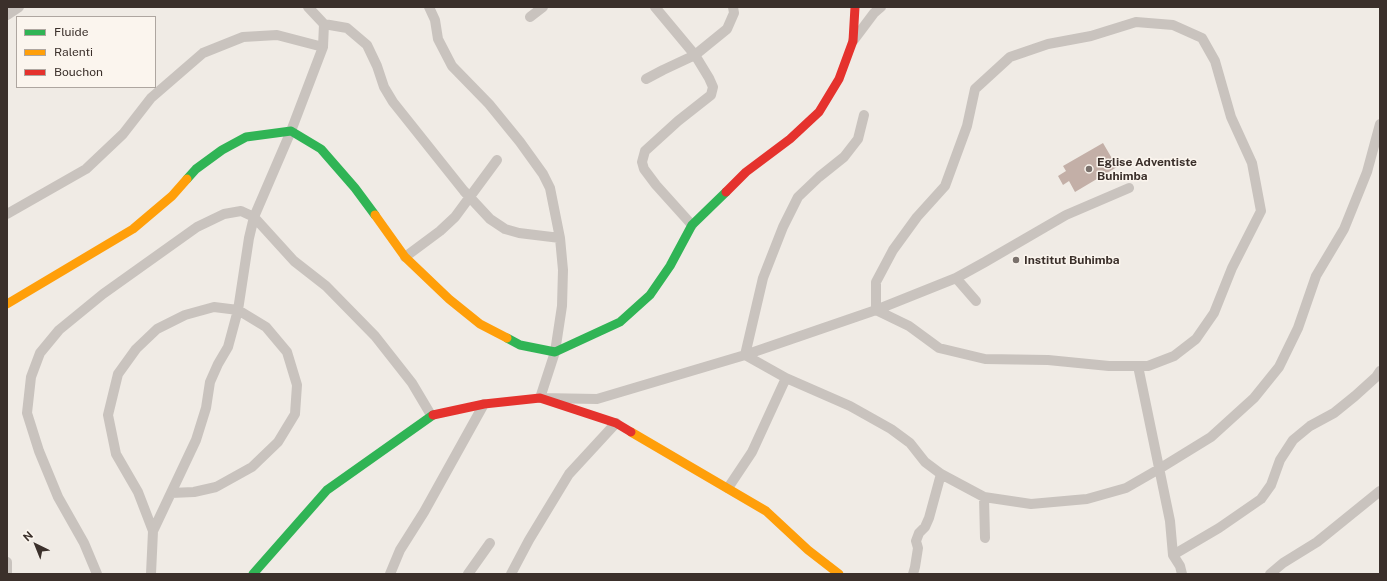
<!DOCTYPE html>
<style>
body{margin:0}
#map{position:relative;width:1387px;height:581px;overflow:hidden;background:#f0ebe5;font-family:"Public Sans",sans-serif}
canvas{display:block}
.frame{position:absolute;inset:0;border:8px solid #3b302b;pointer-events:none}
.legend{position:absolute;left:16px;top:16px;width:140px;height:72px;box-sizing:border-box;background:#fbf5ee;border:1px solid #aea6a0;margin:0;padding:5px 7px;list-style:none;font-size:12px;color:#3b302b}
.legend li{display:flex;align-items:center;gap:8px;height:20px}
.legend b{width:20px;border:1px solid #aea6a0}
.north{position:absolute;left:16px;top:525px;width:40px;height:40px;-webkit-text-stroke:3px #fbf5ee;paint-order:stroke;rotate:317deg;font-size:11px;font-weight:700;line-height:16px;text-align:center;color:#3b302b}
.north::after{content:'';display:block;margin:auto;width:14px;height:18px;background:#3b302b;clip-path:polygon(50% 0,100% 100%,50% 72%,0 100%)}
</style>
<div id="map">
<canvas width="1387" height="581"></canvas>
<div class="frame"></div>
<ul class="legend">
<li><b style="height:5px;background:#30b455"></b>Fluide</li>
<li><b style="height:5px;background:#ff9f0a"></b>Ralenti</li>
<li><b style="height:5px;background:#e5322d"></b>Bouchon</li>
</ul>
<div class="north">N</div>
</div>
<script>
const g = document.querySelector('canvas').getContext('2d');
g.lineJoin = 'round';
function fillPath(path, color) {
  g.fillStyle = color;
  g.fill(path, 'evenodd');
}
function toPath(rows) {
  const path = new Path2D();
  for (const r of rows) {
    path.moveTo(r[0], r[1]);
    for (let i = 2; i < r.length; i += 2) path.lineTo(r[i], r[i + 1]);
  }
  return path;
}
function trace(path, color, width, dash) {
  g.strokeStyle = color;
  g.lineWidth = width;
  g.lineCap = dash ? 'butt' : 'round';
  g.setLineDash(dash || []);
  g.stroke(path);
}
function label(font, color, halo, rows, align = 'center') {
  g.font = font + ' "Public Sans",sans-serif';
  g.lineWidth = 3;
  g.setLineDash([]);
  g.textBaseline = 'middle';
  g.strokeStyle = halo;
  g.fillStyle = color;
  for (const [text, x, y, turn = 0] of rows) {
    g.save();
    g.translate(x, y);
    g.rotate((+turn || 0) * Math.PI / 180);
    g.textAlign = isNaN(turn) ? turn : align;
    if (halo) g.strokeText(text, 0, 0);
    g.fillText(text, 0, 0);
    g.restore();
  }
}
const building = toPath([
 [1103,143,1117,167,1075,192,1069,181,1063,185,1058,176,1066,171,1063,166]
]);
const street = toPath([
 [429,7,435,20,438,39,452,66,489,104,520,142,543,174,550,188,560,238,563,270,562,306,555,352,540,398,597,399,745,355,876,310,956,278,985,262,1066,215,1129,188],
 [655,7,695,55,709,78,713,87,711,95,678,121,645,151,642,162,644,169,656,185,692,225],
 [7,15,19,7],
 [530,17,543,7],
 [1136,22,1173,25,1202,38,1215,61,1231,117,1252,163,1261,211,1232,268,1214,313,1196,339,1174,356,1148,366,1109,366,1048,360,985,359,939,348,909,326,876,310,876,282,893,250,917,217,945,186,967,126,975,89,1010,57,1048,44,1091,36,1136,22],
 [324,24,347,28,367,45,377,66,384,87,393,102,464,191,490,219,505,229,519,233,560,238],
 [853,41,874,13,881,7],
 [646,79,663,70,695,55,727,29,734,13,733,7],
 [864,115,858,139,844,157,819,177,798,197,783,227,763,278,745,355,786,378,850,406,891,429,910,443,925,462,941,474,984,497,1031,504,1087,499,1126,488,1159,469,1211,437,1254,398,1279,367,1298,328,1316,276,1344,229,1367,172,1380,124],
 [7,214,86,169,123,134,151,98,203,53,243,37,277,35,323,47],
 [405,257,440,231,455,217,497,160],
 [956,278,976,301],
 [1138,366,1170,521,1173,555,1180,566,1182,574],
 [728,488,752,452,786,378],
 [984,497,985,538],
 [153,531,138,492,116,454,108,415,118,374,136,349,157,329,185,315,214,307,238,310,266,327,287,352,297,385,295,414,278,442,252,467,216,487,194,492,171,493],
 [1173,555,1219,528,1261,499,1271,485,1280,460,1293,440,1310,426,1334,413,1355,396,1376,377,1380,371],
 [7,562,7,574],
 [97,574,84,543,58,497,39,451,27,413,31,377,40,353,59,330,103,294,197,227,224,214,241,211,254,217,294,261,326,286,375,336,412,383,431,415],
 [151,574,153,531,196,440,206,408,210,382,218,364,228,347,238,310,249,238,254,217,291,131,323,47,324,24,308,7],
 [390,574,400,550,424,512,484,404],
 [468,574,490,543],
 [511,574,529,540,569,474,616,423],
 [913,574,915,567,918,548,916,541,919,533,925,527,929,518,941,474],
 [1270,574,1283,563,1317,542,1380,491]
]);
const fast = toPath([
 [187,179,196,169,222,150,246,137,291,131,321,149,355,188,375,215],
 [507,338,520,345,555,352,620,322,650,295,670,266,692,225,726,192],
 [253,574,327,490,433,415]
]);
const slow = toPath([
 [375,215,405,257,449,299,480,324,507,338],
 [7,304,133,229,172,196,187,179],
 [631,432,766,511,808,550,839,574]
]);
const jam = toPath([
 [726,192,746,172,790,139,819,112,839,79,853,41,855,7],
 [433,415,484,404,540,398,616,423,631,432]
]);
const markers = [
 [1089,169,4,"#7a716c"],
 [1016,260,4,"#7a716c"]
];
const poiNames = [
 ["Eglise Adventiste",1097,162],
 ["Buhimba",1097,176],
 ["Institut Buhimba",1024,260]
];
fillPath(building, '#c3afa7');
trace(street, '#c9c3be', 10);
trace(fast, '#30b455', 9);
trace(slow, '#ff9f0a', 9);
trace(jam, '#e5322d', 9);
for (const [x, y, r, color] of markers) {
  const dot = new Path2D();
  dot.arc(x, y, r, 0, 2 * Math.PI);
  g.fillStyle = color;
  g.fill(dot);
  trace(dot, '#fbf5ee', 1.5);
}
label('bold 12px', '#3b302b', '#fbf5ee', poiNames, 'left');
</script>
